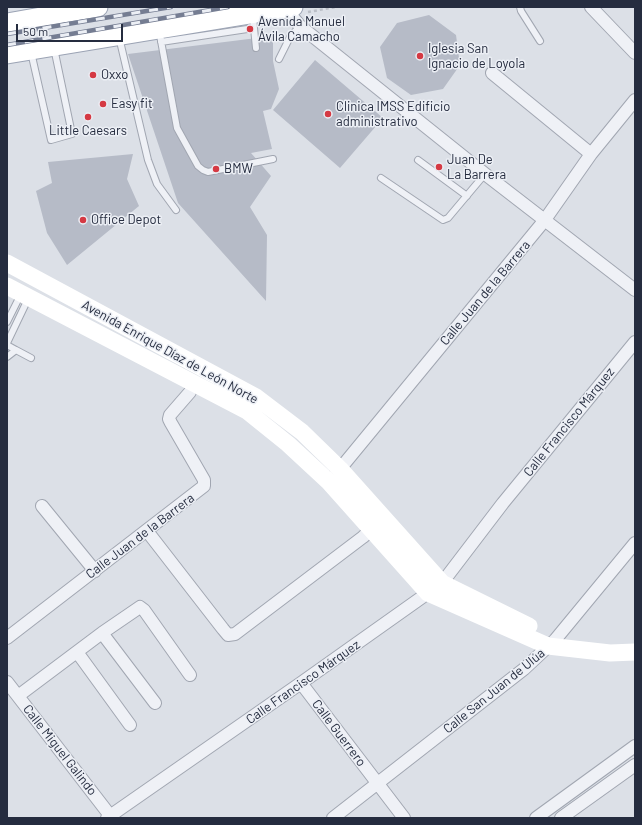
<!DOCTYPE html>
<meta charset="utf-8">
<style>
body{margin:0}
#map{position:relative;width:642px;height:825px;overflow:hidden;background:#dce0e7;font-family:Barlow,sans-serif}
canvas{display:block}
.frame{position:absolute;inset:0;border:8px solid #252c3f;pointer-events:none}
.scale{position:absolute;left:16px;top:24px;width:107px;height:18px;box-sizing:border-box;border:2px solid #252c3f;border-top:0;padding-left:5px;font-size:12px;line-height:14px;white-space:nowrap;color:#252c3f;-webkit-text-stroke:3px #eceff5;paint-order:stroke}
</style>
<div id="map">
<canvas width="642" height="825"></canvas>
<div class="frame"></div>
<div class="scale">50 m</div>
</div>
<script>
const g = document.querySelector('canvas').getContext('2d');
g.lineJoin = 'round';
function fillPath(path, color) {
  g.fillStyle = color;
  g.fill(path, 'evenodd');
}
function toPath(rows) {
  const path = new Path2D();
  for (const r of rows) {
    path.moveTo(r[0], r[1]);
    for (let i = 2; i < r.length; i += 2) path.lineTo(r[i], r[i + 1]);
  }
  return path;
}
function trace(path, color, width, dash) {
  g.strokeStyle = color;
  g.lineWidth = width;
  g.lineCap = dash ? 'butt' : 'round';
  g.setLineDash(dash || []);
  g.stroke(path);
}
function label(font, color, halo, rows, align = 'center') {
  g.font = font + ' Barlow,sans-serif';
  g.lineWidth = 3;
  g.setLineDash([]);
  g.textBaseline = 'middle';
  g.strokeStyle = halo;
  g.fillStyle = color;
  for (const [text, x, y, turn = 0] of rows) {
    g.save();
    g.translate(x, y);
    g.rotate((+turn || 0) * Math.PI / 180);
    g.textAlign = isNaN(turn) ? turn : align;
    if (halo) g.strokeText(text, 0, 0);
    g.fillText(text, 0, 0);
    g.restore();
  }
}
const building = toPath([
 [429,15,456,35,460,65,443,89,411,95,387,78,380,47,397,23],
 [273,36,273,61,279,89,271,109,263,111,272,149,251,153,271,176,250,207,267,235,266,301,178,203,128,54],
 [315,60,383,118,340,168,273,110],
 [133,154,127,179,139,206,67,265,47,233,36,191,52,183,48,162]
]);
const path = toPath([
 [308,12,336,7]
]);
const lane = toPath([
 [520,7,521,11,540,41],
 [254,28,256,48],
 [159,30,177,128,198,166,203,170,208,172,273,159],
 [119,37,148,160,157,184,176,210],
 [161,42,254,28,253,16],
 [31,52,51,140,72,134,54,48],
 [279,59,290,37,300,26],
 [418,160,467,196],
 [381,178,443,220,448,218,485,174],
 [7,322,21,294],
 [7,343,28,299],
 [7,345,16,350,7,357],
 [16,350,31,358]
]);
const street = toPath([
 [591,7,635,53],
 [289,8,291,15,300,26,485,174,635,290],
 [492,73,591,154],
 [335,475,544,221,591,154,635,100],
 [42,506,95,571],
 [147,531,223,629,228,635,235,634,363,537,376,525],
 [102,633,155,703],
 [7,638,204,486,204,480,171,423,169,419,170,415,190,392],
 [77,652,130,725],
 [7,682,112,818],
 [301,683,404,818],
 [18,696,102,633,140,607,144,610,190,675],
 [107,818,301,683,442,583,503,503,635,342],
 [333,818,524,669,555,640,635,543],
 [536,818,635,746],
 [561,818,635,765]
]);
const secondary = toPath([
 [7,263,256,397,302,432,340,469,442,583,529,626],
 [7,286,247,411,288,444,329,482,428,593,548,646,610,653,635,652]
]);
const primary = toPath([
 [7,23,98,7],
 [7,54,293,7]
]);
const rail = toPath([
 [7,34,171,7],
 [7,45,228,7]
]);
const markers = [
 [250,29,4,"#d53943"],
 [420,56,4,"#d53943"],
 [93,75,4,"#d53943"],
 [103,104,4,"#d53943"],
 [328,114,4,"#d53943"],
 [88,117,4,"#d53943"],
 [439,167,4,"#d53943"],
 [216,169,4,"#d53943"],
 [83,220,4,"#d53943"]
];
const poiNames = [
 ["Avenida Manuel",258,22],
 ["Ávila Camacho",258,37],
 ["Iglesia San",428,49],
 ["Ignacio de Loyola",428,64],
 ["Oxxo",101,75],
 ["Easy fit",111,104],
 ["Clinica IMSS Edificio",336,107],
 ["administrativo",336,122],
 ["Little Caesars",88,131,"center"],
 ["Juan De",447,160],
 ["La Barrera",447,175],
 ["BMW",224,169],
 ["Office Depot",91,220]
];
const streetNames = [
 ["Calle Juan de la Barrera",485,293,-50],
 ["Avenida Enrique Díaz de León Norte",170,352,29],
 ["Calle Francisco Márquez",569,422,-51],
 ["Calle Juan de la Barrera",140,536,-37],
 ["Calle Francisco Márquez",303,682,-35],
 ["Calle San Juan de Ulúa",494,691,-39],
 ["Calle Guerrero",339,733,53],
 ["Calle Miguel Galindo",60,750,52]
];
fillPath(building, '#b6bbc7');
trace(lane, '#a1a6b1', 8);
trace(street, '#a1a6b1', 14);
trace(primary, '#9ba3b4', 21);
trace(path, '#babec6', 2.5, [3, 3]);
trace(lane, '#eff1f6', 6);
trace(street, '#eff1f6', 12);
trace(secondary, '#fff', 17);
trace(primary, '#fff', 19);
trace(rail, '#757d92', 4.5);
trace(rail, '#eceff5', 3, [9]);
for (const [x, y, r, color] of markers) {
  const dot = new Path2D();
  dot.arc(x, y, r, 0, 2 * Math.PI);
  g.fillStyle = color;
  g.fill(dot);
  trace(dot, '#eceff5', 1.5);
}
label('13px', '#252c3f', '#eceff5', poiNames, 'left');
label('13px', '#252c3f', '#eceff5', streetNames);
</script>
